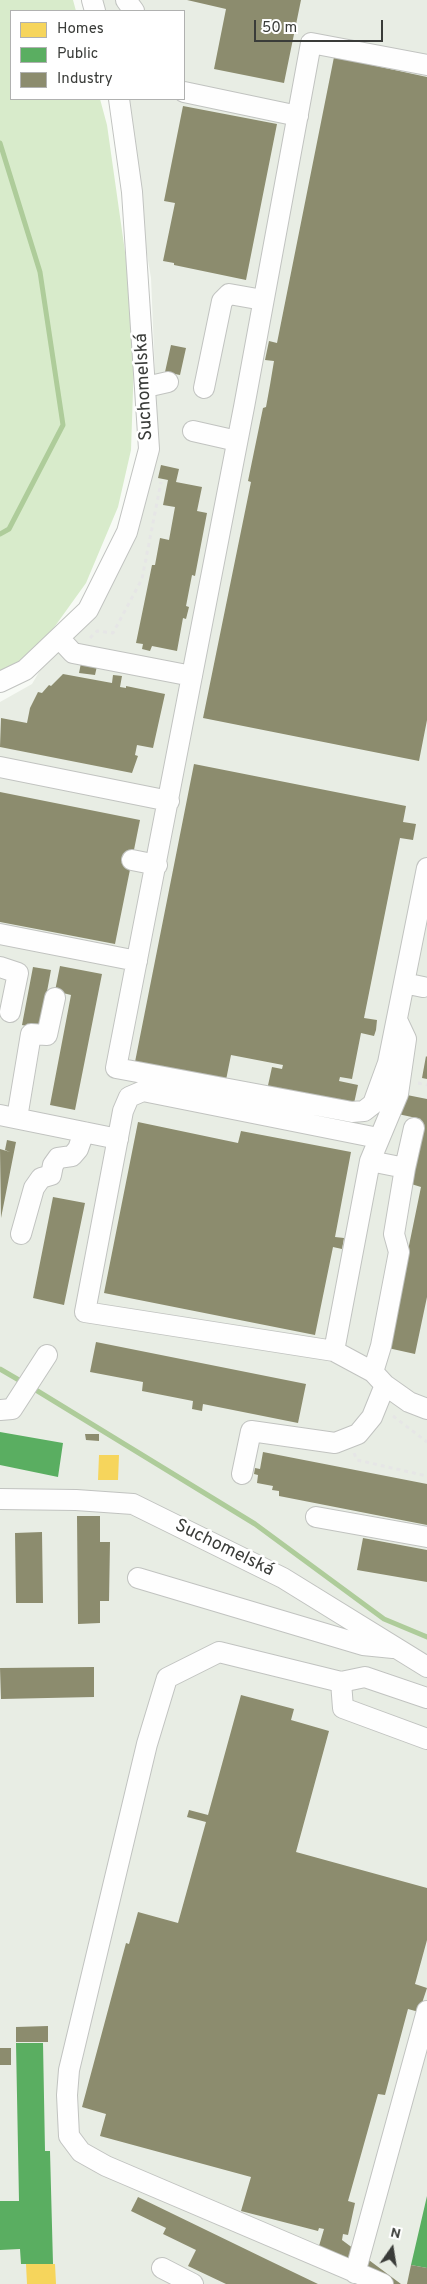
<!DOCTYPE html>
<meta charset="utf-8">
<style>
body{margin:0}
#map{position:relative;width:427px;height:2284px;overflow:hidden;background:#f7faf5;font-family:Overpass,sans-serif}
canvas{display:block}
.legend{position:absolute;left:10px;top:10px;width:175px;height:90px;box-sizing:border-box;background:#fff;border:1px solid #b0b1b0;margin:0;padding:6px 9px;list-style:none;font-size:15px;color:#3a3c39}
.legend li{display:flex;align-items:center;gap:10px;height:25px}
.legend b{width:25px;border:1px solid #b0b1b0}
.north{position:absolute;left:367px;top:2224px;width:50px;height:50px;-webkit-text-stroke:4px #fff;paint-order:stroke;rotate:13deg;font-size:14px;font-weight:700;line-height:20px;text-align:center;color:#3a3c39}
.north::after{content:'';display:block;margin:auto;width:18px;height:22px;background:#3a3c39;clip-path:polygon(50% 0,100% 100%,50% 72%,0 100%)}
.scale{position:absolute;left:254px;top:20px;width:129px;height:22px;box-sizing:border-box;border:2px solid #3a3c39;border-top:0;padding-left:6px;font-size:15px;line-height:18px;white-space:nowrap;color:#3a3c39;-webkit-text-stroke:4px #fff;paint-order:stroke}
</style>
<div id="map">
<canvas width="427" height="2284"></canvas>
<ul class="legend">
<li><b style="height:14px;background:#f6d55c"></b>Homes</li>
<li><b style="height:14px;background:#5aae61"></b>Public</li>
<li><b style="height:14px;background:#8c8c6e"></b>Industry</li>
</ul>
<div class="north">N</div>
<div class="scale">50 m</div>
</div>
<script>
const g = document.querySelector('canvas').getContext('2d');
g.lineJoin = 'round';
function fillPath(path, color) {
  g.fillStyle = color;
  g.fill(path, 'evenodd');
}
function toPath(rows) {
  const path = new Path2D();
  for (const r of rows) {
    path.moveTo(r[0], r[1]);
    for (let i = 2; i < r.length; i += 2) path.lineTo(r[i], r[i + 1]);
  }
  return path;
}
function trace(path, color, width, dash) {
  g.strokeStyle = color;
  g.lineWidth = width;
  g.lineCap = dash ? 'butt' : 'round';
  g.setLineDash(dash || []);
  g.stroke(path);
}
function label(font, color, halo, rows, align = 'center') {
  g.font = font + ' Overpass,sans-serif';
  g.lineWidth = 5;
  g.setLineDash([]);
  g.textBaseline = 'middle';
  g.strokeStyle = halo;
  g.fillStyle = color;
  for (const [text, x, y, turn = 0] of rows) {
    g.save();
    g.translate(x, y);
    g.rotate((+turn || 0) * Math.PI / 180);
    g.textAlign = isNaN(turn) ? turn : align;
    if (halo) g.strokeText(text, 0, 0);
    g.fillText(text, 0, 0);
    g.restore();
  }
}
const built = toPath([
 [95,0,427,0,427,2284,0,2284,0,702,32,684,132,513,157,421,151,278,121,99,184,99,184,11,101,11]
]);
const green = toPath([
 [0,0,73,0,76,11,11,11,11,99,100,99,107,125,127,266,134,361,131,450,118,507,86,583,35,654,0,672]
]);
const homes = toPath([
 [99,1455,119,1455,118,1480,98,1480],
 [26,2264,55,2264,56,2284,27,2284]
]);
const public = toPath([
 [0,1432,63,1443,58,1477,0,1465],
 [16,2043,43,2043,45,2151,50,2151,53,2264,21,2264,20,2249,0,2250,0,2201,19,2201],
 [427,2196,427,2268,411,2265]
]);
const industry = toPath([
 [187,0,301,0,284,83,214,69,226,9],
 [334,57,427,77,427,720,419,761,203,718,251,482,248,481,263,408,266,407,270,385,274,361,265,360,269,341,277,343],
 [183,106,277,124,246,280,174,265,174,263,163,261,175,203,164,201],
 [171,345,186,348,180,375,165,372],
 [161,465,179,469,176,482,202,487,197,511,207,513,195,576,192,575,186,606,189,607,186,619,183,618,177,651,152,646,150,651,142,649,143,644,136,643,152,565,155,565,160,538,169,540,175,507,163,505,168,480,158,478],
 [81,663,97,666,95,675,79,673],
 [63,674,112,683,113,675,122,676,120,687,126,688,126,686,165,694,153,748,137,745,135,755,138,756,132,773,0,747,1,718,27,723,30,708,38,692,42,693,49,685,51,686],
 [194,764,406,806,403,822,416,824,413,840,400,838,364,1018,377,1020,376,1030,374,1036,361,1033,352,1079,340,1077,339,1081,358,1085,353,1108,267,1090,272,1067,282,1069,283,1065,231,1055,225,1085,134,1067],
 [0,792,140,820,115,944,0,922],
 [60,966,102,974,75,1110,50,1105,71,995,55,991],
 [33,967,51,970,40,1029,22,1025],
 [426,1056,427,1057,427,1079,422,1078],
 [407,1095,427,1099,427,1297,415,1354,388,1348,421,1187,408,1183,421,1119,398,1114,401,1103,405,1104],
 [138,1122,238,1143,241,1131,351,1152,335,1237,344,1238,342,1249,333,1247,315,1335,104,1293],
 [7,1140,16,1142,1,1218,0,1149,10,1152,5,1150],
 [53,1197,85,1203,64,1305,33,1298],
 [96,1342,306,1384,298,1423,203,1404,202,1411,192,1409,193,1401,142,1391,143,1382,90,1372],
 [85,1434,99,1434,99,1441,86,1440],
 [263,1452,427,1484,427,1525,279,1496,279,1491,272,1490,273,1486,257,1483,258,1475,254,1474,255,1468,260,1469],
 [77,1516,100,1516,100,1542,110,1542,109,1601,100,1601,100,1623,78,1624],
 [42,1532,43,1603,16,1603,15,1533],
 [363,1538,427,1550,427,1582,357,1570],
 [94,1667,94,1697,1,1699,0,1668],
 [241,1695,294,1709,291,1720,329,1731,296,1852,427,1888,427,1940,415,1984,427,1988,419,2012,408,2009,385,2095,378,2094,348,2201,355,2203,348,2235,343,2234,342,2240,401,2284,371,2284,319,2246,324,2229,319,2228,318,2231,241,2211,251,2177,100,2136,106,2114,82,2107,126,1943,129,1944,138,1912,178,1923,206,1822,187,1817,189,1810,208,1815],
 [48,2026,48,2042,16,2042,16,2027],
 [0,2048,11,2048,11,2065,0,2065],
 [138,2197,270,2261,318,2284,226,2284,188,2266,196,2250,163,2234,166,2228,131,2211],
 [411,2265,427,2268,427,2284,407,2284]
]);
const stream = toPath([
 [0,143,40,272,63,425,9,529,0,534],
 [0,1369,24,1383],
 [31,1387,255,1524,384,1619,427,1637]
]);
const path = toPath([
 [90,638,97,631,113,633,142,579,161,482],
 [418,1083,427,1085],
 [393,1416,427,1442],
 [354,1453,357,1460,427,1476]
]);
const minor = toPath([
 [92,0,95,11],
 [126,0,134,11],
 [427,65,311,43,244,407,116,1068,352,1112,364,1111,373,1104,388,1063,427,868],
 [184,92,298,116],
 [146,387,168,382],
 [204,388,222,301,229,294,263,300],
 [193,431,237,441],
 [59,638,73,653,192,676],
 [0,682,25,670,88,610,127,532,149,449,132,192,119,99],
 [0,767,169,801],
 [132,860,157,865],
 [0,934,137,961],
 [0,967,18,973,10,1012],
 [404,983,423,987],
 [0,1115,118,1139],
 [17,1118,31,1034,47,1035,55,998],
 [370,1161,405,1168,394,1234,399,1252,381,1346,373,1372,385,1385,409,1402,427,1409],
 [405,1168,414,1128],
 [21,1234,34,1188,41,1178,51,1175,53,1165,58,1158,72,1156,78,1149,84,1132],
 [334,1351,370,1161,398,1094,406,1039,398,1022],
 [373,1372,334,1351,85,1312,123,1111,129,1097,143,1091,378,1138],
 [0,1410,12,1409,47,1355],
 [242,1474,251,1431,335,1443,358,1434,372,1417,385,1385],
 [0,1499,76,1500,133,1504,283,1578,427,1667],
 [316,1517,427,1537],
 [138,1578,363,1645,393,1648],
 [341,1682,343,1708,427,1739],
 [162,2268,193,2284],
 [355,2273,427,2011],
 [383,2284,106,2166,81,2152,69,2136,67,2095,69,2070,147,1744,167,1678,219,1652,341,1682,365,1677,427,1698]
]);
const streetNames = [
 ["Suchomelská",145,387,-93],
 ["Suchomelská",224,1549,26]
];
fillPath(built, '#e8ede4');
fillPath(green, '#d8ebcb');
fillPath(homes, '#f6d55c');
fillPath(public, '#5aae61');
fillPath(industry, '#8c8c6e');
trace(stream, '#aecc9a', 5);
trace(minor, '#c1c3c0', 22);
trace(path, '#e6e6e6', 3, [4, 4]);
trace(minor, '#fefefe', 20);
label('18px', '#3a3c39', '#fff', streetNames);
</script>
